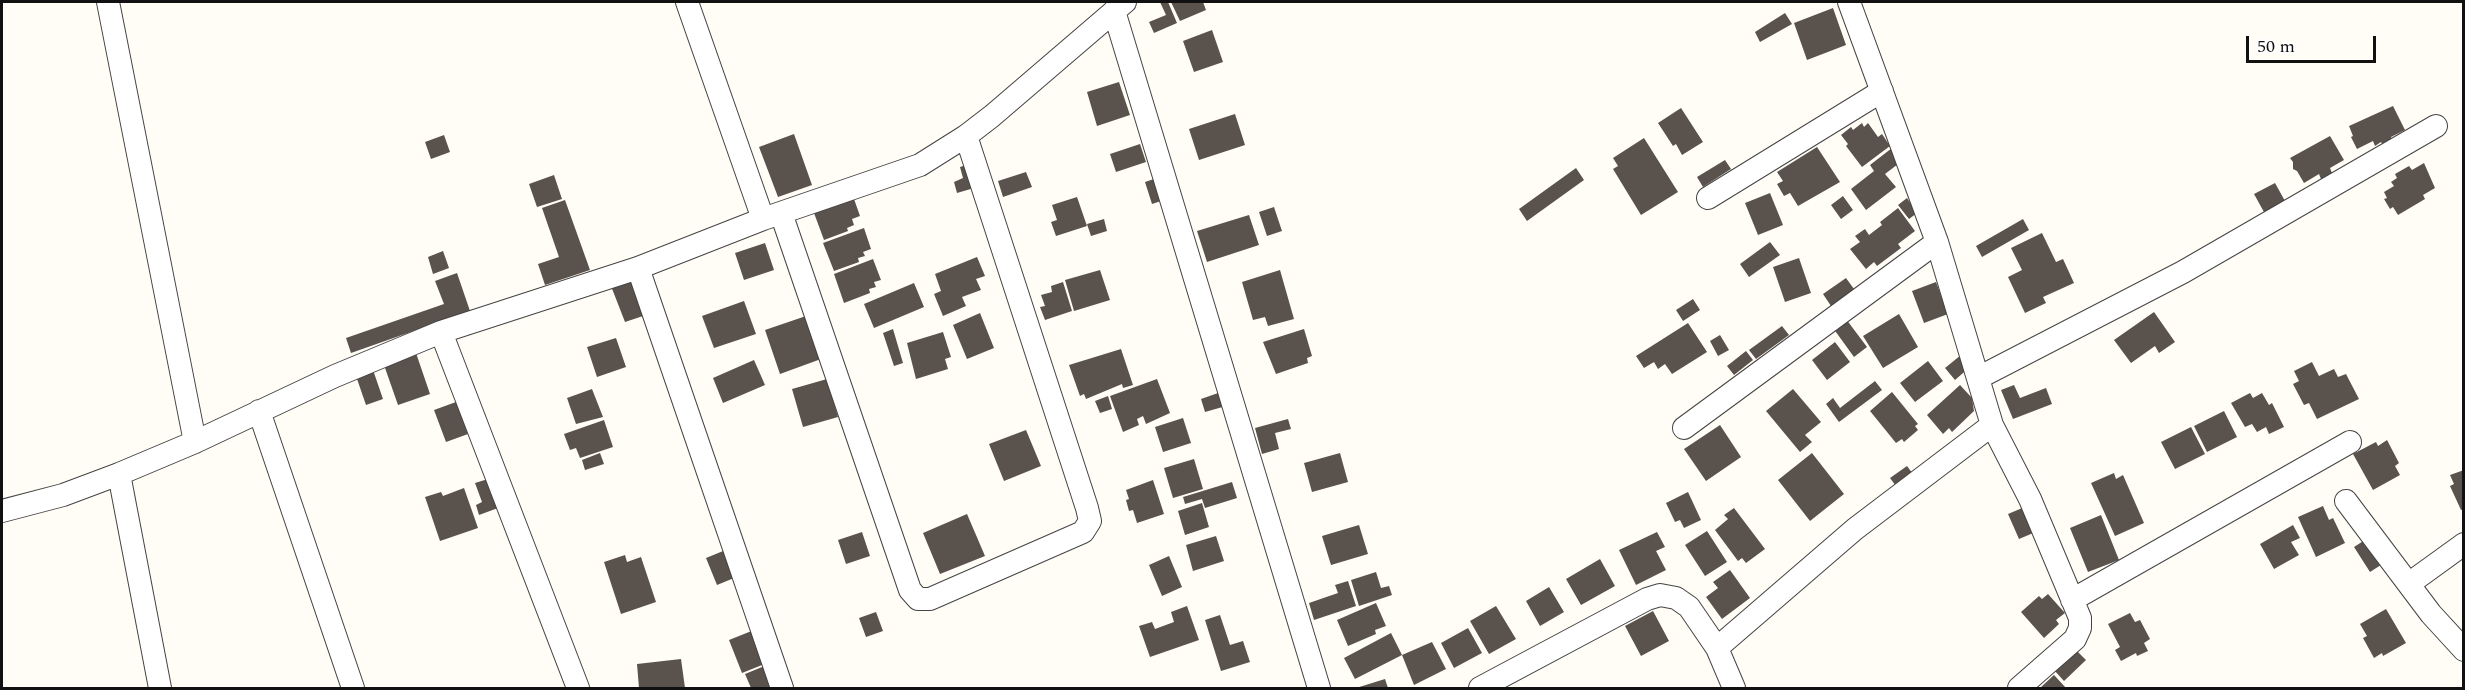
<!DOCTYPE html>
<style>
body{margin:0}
#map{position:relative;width:2465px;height:690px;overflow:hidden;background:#fffdf5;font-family:Spectral,serif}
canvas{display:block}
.frame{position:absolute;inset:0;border:3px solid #111;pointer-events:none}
.scale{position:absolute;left:2246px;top:36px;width:130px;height:27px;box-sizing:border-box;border:3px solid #111;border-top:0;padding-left:8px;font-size:18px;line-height:21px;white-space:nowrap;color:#111;-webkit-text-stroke:4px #fff;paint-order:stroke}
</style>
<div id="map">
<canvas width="2465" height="690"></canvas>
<div class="frame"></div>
<div class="scale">50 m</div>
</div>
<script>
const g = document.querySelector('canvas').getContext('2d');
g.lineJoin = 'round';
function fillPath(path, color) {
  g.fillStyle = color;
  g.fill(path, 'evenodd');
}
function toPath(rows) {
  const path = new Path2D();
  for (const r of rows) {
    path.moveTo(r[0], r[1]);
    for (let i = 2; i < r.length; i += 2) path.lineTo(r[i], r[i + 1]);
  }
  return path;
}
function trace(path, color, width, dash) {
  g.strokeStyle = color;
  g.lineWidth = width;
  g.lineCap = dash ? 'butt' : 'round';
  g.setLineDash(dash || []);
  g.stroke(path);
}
const building = toPath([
 [1160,2,1168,2,1177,23,1154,33,1149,22,1166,15],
 [1171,2,1203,2,1206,10,1180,21],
 [1833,8,1846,45,1807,60,1794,23],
 [1785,13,1792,24,1760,42,1755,32],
 [1212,30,1223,62,1194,72,1183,41],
 [1119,82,1130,115,1097,126,1087,92],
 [2393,106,2405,130,2391,137,2393,142,2384,147,2381,142,2375,146,2373,141,2357,149,2351,137,2353,136,2349,126],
 [1681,108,1703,142,1682,155,1676,144,1673,146,1658,123],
 [1235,114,1245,145,1199,160,1189,129],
 [1862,123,1864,127,1868,123,1878,137,1882,134,1890,146,1862,167,1846,146,1848,144,1841,135,1851,127,1853,130],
 [794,134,812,185,778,197,759,147],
 [444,135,450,152,431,159,425,142],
 [2330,136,2344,160,2330,168,2332,173,2321,179,2319,174,2304,183,2297,171,2293,169,2293,162,2290,158],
 [1644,138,1678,192,1641,215,1613,169,1618,166,1613,158],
 [1140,144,1146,162,1116,172,1110,154],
 [1817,147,1840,182,1798,206,1790,193,1784,196,1777,184,1783,181,1777,172],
 [1892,148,1902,161,1885,174,1896,187,1866,210,1851,189,1874,171,1870,165],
 [1725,160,1731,169,1703,187,1697,177],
 [2424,163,2435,188,2423,195,2425,199,2398,215,2393,207,2390,209,2384,199,2387,198,2384,192,2394,186,2391,182,2397,178,2395,174,2409,166,2412,170],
 [966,165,974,188,957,193,954,182,963,178,960,167],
 [1576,168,1584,180,1527,221,1519,209],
 [1026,172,1032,187,1003,197,998,181],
 [554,175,562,199,537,207,529,184],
 [1157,178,1164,200,1152,204,1145,182],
 [2275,183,2285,201,2264,212,2254,194],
 [1770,193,1783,225,1758,235,1745,203],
 [1843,196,1853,210,1841,219,1831,205],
 [1077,197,1087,226,1056,236,1051,222,1057,220,1052,205],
 [1907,198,1917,213,1909,219,1898,205],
 [854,199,860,216,852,219,854,225,847,228,848,231,824,240,814,213],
 [565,200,590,270,545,285,538,264,559,257,542,208],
 [1274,207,1282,231,1267,236,1259,212],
 [1898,208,1915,231,1898,244,1901,248,1877,266,1874,262,1866,269,1850,249,1860,242,1855,236,1865,229,1869,235,1882,225,1880,222],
 [1249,215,1259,245,1207,262,1197,231],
 [1104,219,1107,231,1091,236,1087,224],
 [2023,219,2029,230,1982,257,1976,246],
 [864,228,871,249,863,252,865,256,858,258,859,262,834,271,823,243],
 [2042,233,2056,262,2063,259,2074,283,2043,297,2046,303,2025,313,2008,277,2022,270,2011,248],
 [1770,242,1780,255,1749,277,1740,264],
 [765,243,774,270,744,280,735,253],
 [443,251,449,268,433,274,428,257],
 [977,257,985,276,976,279,981,290,962,297,966,306,943,316,934,294,941,291,935,274],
 [1799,258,1811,293,1785,302,1773,267],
 [873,259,881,280,874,282,876,287,869,289,870,293,844,303,834,274],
 [1100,270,1110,300,1074,311,1065,280],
 [1280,270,1294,319,1268,326,1265,317,1253,320,1242,282],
 [457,273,470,311,351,353,346,338,444,304,435,281],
 [635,277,649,314,625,322,611,286],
 [1846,278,1854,289,1831,306,1823,294],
 [1063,282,1072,311,1045,320,1040,307,1045,306,1041,295,1052,292,1051,286],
 [1936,282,1948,314,1924,323,1912,291],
 [914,283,924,307,874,328,864,304],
 [1693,299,1700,310,1683,321,1676,310],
 [744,301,756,334,714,348,702,316],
 [2154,312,2175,342,2159,353,2155,346,2131,363,2114,340],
 [980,313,994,348,967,359,953,325],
 [1899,314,1918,347,1883,368,1863,336],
 [806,316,821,359,780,374,765,330],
 [1846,319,1867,347,1854,357,1833,328],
 [1688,323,1707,352,1672,374,1665,364,1658,369,1654,362,1644,368,1636,356],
 [1782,326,1789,335,1756,359,1749,350],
 [893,329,903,363,894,366,883,333],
 [1304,329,1312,356,1307,358,1308,363,1276,374,1263,342],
 [943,332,951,357,945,359,948,369,916,379,907,343],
 [1720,335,1729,350,1718,356,1710,341],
 [616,338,626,367,597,377,587,347],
 [1835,342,1850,362,1827,380,1812,360],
 [1121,349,1133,385,1123,388,1122,384,1086,399,1084,394,1080,396,1069,365],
 [1746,351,1753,360,1734,375,1727,366],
 [416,353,430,394,398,405,384,365],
 [1961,355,1970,367,1955,380,1945,368],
 [754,360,765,385,723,403,713,378],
 [1928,361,1943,381,1915,402,1900,383],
 [2312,362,2319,376,2334,369,2338,377,2346,374,2359,399,2317,419,2309,403,2304,405,2293,384,2299,381,2294,371],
 [373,370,383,399,366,405,356,376],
 [827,379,838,417,803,427,792,389],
 [1157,379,1170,413,1146,424,1143,416,1137,419,1139,425,1123,432,1110,396],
 [1875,381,1882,390,1839,422,1826,404,1833,398,1840,408],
 [1960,385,1972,398,1974,411,1952,432,1949,428,1943,434,1927,415],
 [2014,385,2020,398,2046,388,2052,404,2013,419,2001,390],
 [592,389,603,417,576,424,567,398],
 [1793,389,1821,422,1805,435,1812,442,1800,452,1766,411],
 [1221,392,1226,406,1205,412,1201,399],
 [1892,392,1918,424,1915,426,1918,430,1904,442,1902,439,1896,443,1870,411],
 [2250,393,2253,398,2262,393,2269,405,2272,403,2284,427,2269,434,2266,427,2257,432,2252,424,2245,427,2231,403],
 [1108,396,1112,409,1100,413,1095,401],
 [456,402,468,434,446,442,434,410],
 [2224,411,2237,437,2207,452,2194,426],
 [1183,418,1191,443,1163,452,1155,427],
 [1288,419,1291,429,1275,433,1279,449,1262,454,1255,428],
 [604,420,613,447,580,458,576,448,570,450,564,434],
 [1720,425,1741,457,1706,481,1684,449],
 [2191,427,2205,454,2175,469,2161,442],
 [1026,430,1041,466,1004,481,989,444],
 [2387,440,2399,463,2395,466,2400,475,2373,490,2353,454,2376,442,2378,446],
 [600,453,604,464,585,470,582,460],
 [1340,453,1348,482,1312,492,1304,463],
 [1812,453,1844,494,1810,521,1778,480],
 [1194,459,1203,489,1173,498,1164,468],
 [1907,466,1916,478,1899,490,1890,478],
 [2464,470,2464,509,2461,510,2450,486,2454,484,2450,475],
 [2114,473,2116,479,2123,475,2144,523,2115,536,2091,483],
 [488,479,498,508,479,515,476,505,482,502,475,483],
 [1153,480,1164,514,1137,523,1133,510,1129,511,1126,500,1129,499,1126,490],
 [1232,482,1237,498,1205,508,1202,499,1185,504,1183,497],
 [464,488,478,528,440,541,425,497,441,492,443,496],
 [1688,492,1701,520,1684,528,1680,520,1675,522,1666,503],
 [1202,503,1209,527,1185,535,1178,511],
 [2027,506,2038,531,2019,539,2008,514],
 [2323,506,2329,520,2333,518,2345,543,2316,557,2298,517],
 [1734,508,1765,549,1746,563,1742,558,1738,561,1715,530,1728,519,1724,515],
 [967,514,985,556,940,574,923,533],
 [2101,515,2119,560,2088,572,2070,528],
 [1359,525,1368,554,1331,565,1322,536],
 [2293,525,2300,538,2291,542,2299,555,2274,569,2260,544],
 [1707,531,1727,562,1705,576,1685,545],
 [862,532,870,556,846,564,838,540],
 [1657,532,1665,547,1656,551,1666,570,1636,585,1619,550],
 [1216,536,1224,561,1193,571,1186,545],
 [2368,538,2384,563,2370,572,2354,547],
 [728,549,739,576,717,585,706,558],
 [625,555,627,562,641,557,656,602,621,614,604,562],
 [1169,556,1182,587,1162,596,1149,565],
 [1600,559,1615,586,1581,605,1566,579],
 [1730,570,1750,598,1722,619,1706,597,1718,588,1713,582],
 [1376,572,1381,588,1389,586,1392,595,1359,606,1351,580],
 [1348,581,1356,606,1314,620,1309,603,1338,593,1335,585],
 [1549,587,1564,612,1540,626,1526,601],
 [2048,594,2065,613,2056,620,2059,624,2044,638,2021,612,2039,596,2042,599],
 [1376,603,1386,626,1375,630,1376,634,1348,646,1337,620],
 [1187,606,1199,640,1150,657,1139,626,1152,622,1155,629,1174,622,1171,612],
 [1496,606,1516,639,1489,654,1470,621],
 [2386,609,2406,643,2383,656,2382,653,2374,658,2363,638,2367,636,2360,624],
 [1653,611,1669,641,1641,656,1625,626],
 [876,612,883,631,866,637,859,618],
 [2130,613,2135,622,2140,620,2150,639,2144,643,2148,651,2137,656,2136,653,2121,661,2115,650,2120,647,2108,624],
 [1220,615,1230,645,1243,641,1250,662,1221,671,1205,620],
 [1468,628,1482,653,1454,668,1441,643],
 [754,630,767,663,742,673,729,640],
 [1391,633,1402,655,1355,679,1344,658],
 [1432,642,1446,669,1414,685,1402,655],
 [2075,649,2086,660,2064,681,2054,670],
 [681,659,685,688,639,688,637,664],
 [767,665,777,688,751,688,745,674],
 [2054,675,2066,688,2040,688],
 [1385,679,1388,688,1356,688]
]);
const minor = toPath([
 [108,2,195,442],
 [687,2,763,219],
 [1849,2,1937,242,1992,425,2030,499,2080,618,2080,628,2075,639,2019,688],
 [1114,11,1319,688],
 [1708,198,1882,91],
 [781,213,910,590,918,599,930,599,1083,532,1090,521,1087,508,966,136],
 [638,268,782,688],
 [441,332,578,688],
 [1978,378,2183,272,2436,126],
 [259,411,353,688],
 [1684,428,1937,242],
 [119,474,160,688],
 [2346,501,2431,614,2464,650],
 [2,511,63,495,119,474,195,442,335,376,441,332,638,268,763,219,920,165,966,136,992,116,1125,2],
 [2410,583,2464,544],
 [2072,600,2350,442],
 [1717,648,1855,529,1992,425],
 [1480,688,1647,599,1660,595,1676,598,1689,607,1717,648,1734,688]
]);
fillPath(building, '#5a524d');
trace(minor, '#444', 24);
trace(minor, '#fff', 22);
</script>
